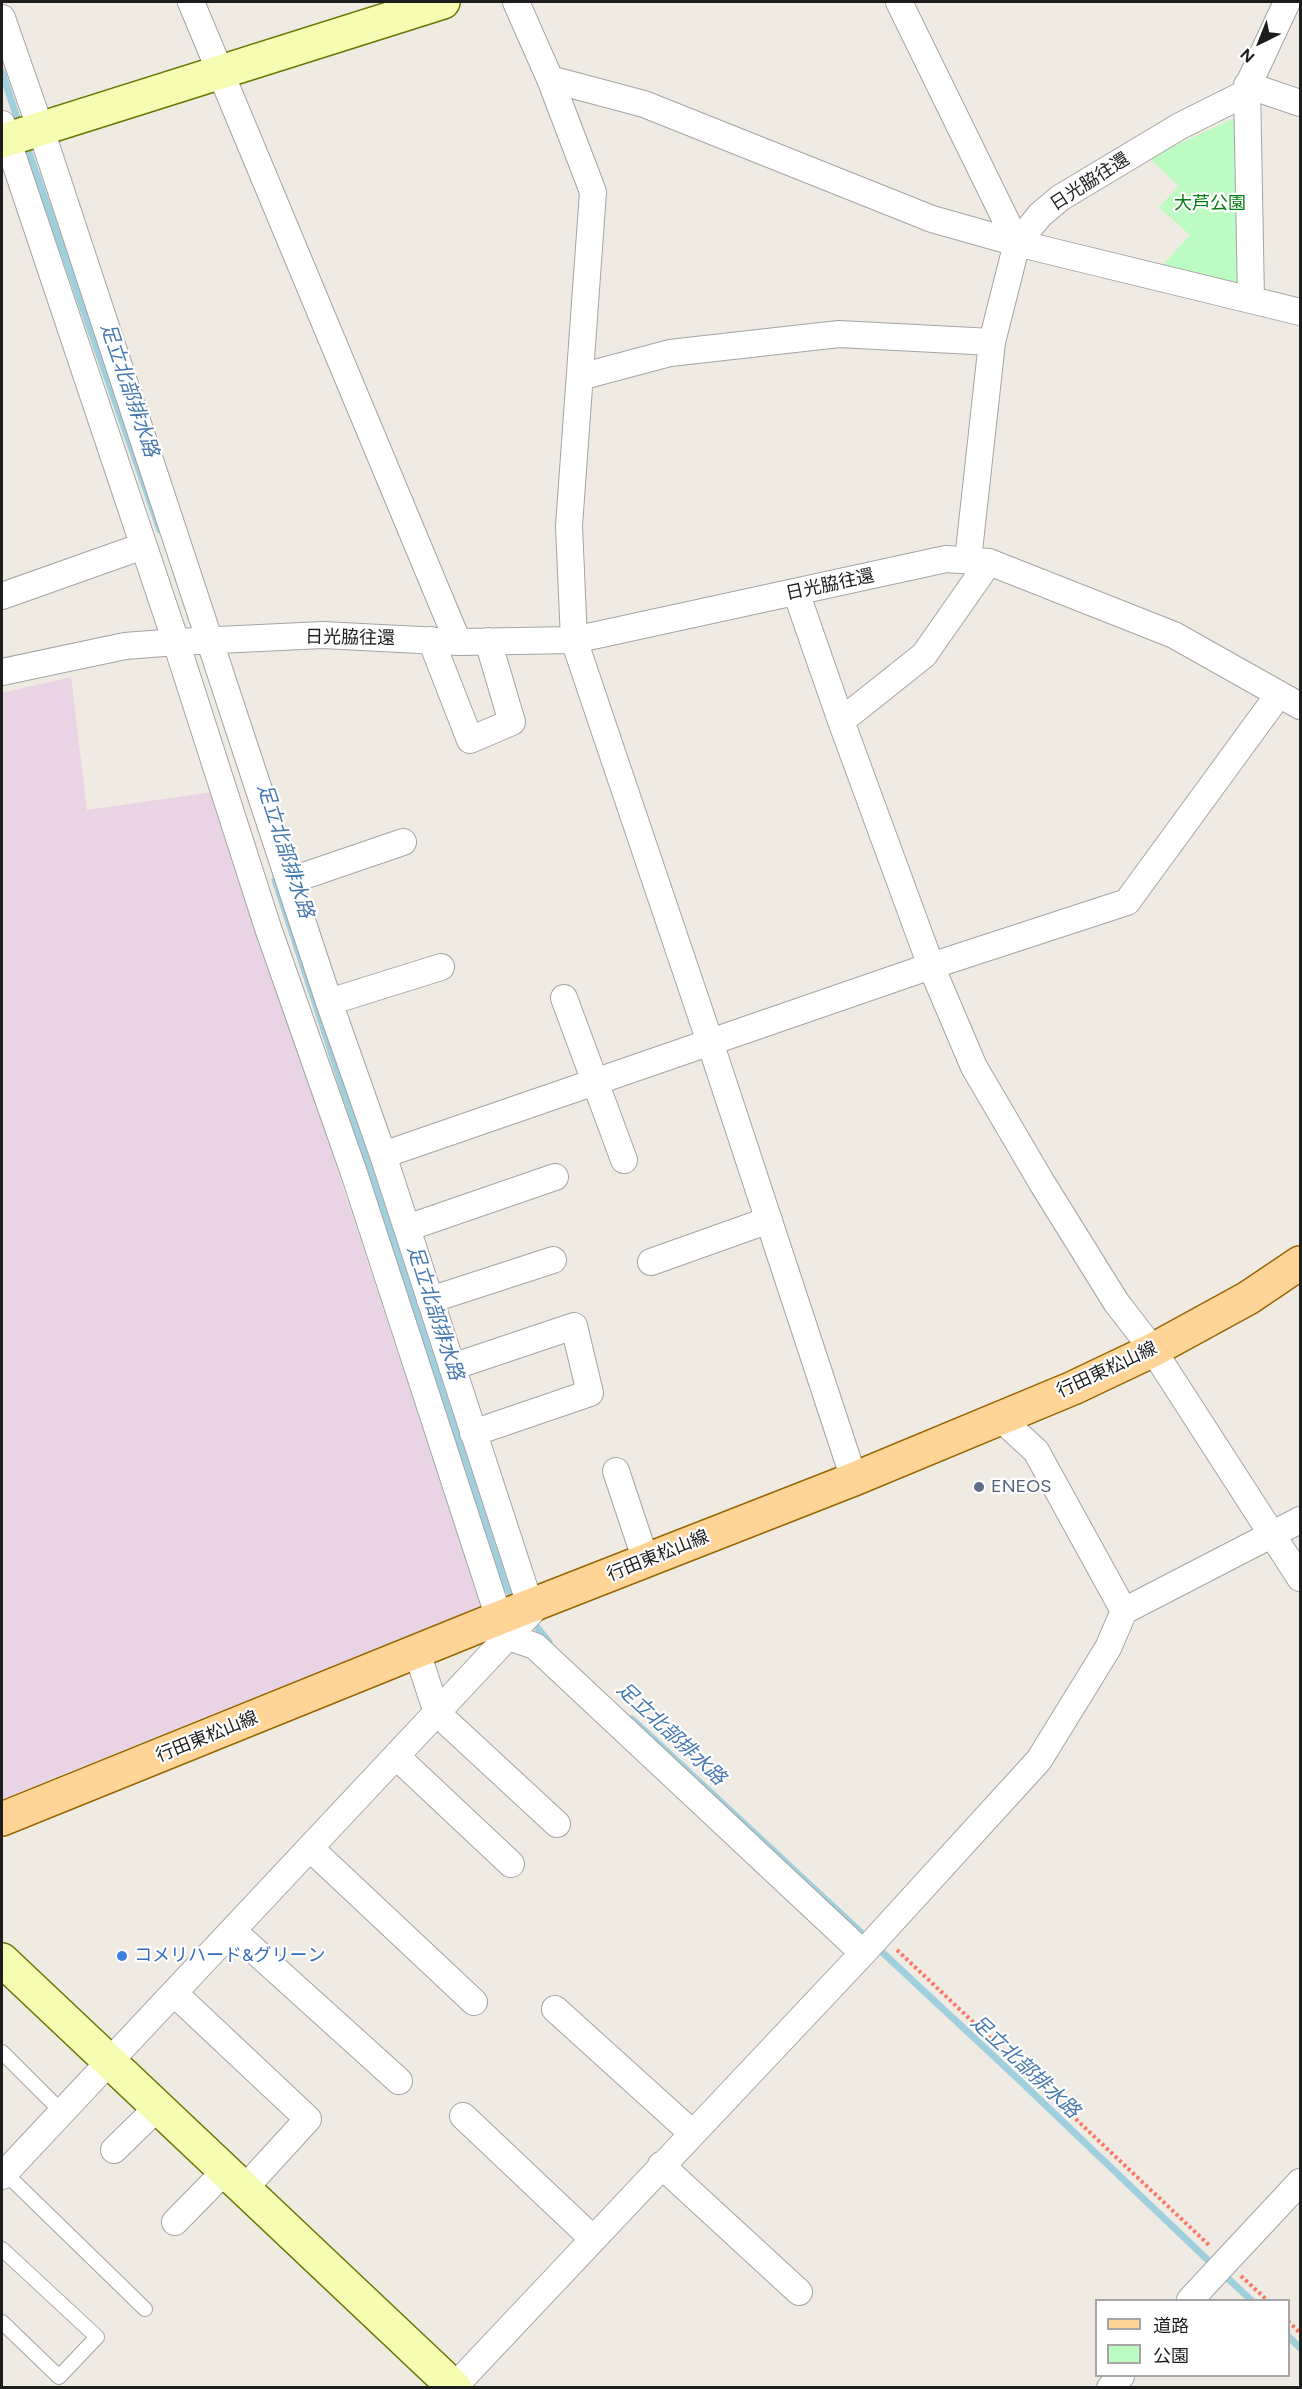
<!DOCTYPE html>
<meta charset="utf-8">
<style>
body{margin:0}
#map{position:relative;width:1302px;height:2389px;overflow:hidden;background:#efebe2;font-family:Figtree,"Noto Sans JP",sans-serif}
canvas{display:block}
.frame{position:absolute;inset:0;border:3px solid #1d1d1d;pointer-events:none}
.legend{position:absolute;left:1095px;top:2299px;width:195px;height:78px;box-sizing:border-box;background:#fff;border:2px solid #a5a5a5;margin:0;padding:8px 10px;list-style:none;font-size:18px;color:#1d1d1d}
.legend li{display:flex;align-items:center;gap:12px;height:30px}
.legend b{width:30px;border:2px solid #a5a5a5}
.north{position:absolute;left:1230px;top:12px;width:60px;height:60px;-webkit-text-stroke:4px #fff;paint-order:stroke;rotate:223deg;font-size:16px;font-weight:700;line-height:24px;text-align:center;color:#1d1d1d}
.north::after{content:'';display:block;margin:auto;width:21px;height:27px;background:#1d1d1d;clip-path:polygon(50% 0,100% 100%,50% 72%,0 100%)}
</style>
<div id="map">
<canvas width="1302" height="2389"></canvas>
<div class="frame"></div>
<ul class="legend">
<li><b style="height:8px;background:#ffd497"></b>道路</li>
<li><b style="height:16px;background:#bcfbc2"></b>公園</li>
</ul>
<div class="north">N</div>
</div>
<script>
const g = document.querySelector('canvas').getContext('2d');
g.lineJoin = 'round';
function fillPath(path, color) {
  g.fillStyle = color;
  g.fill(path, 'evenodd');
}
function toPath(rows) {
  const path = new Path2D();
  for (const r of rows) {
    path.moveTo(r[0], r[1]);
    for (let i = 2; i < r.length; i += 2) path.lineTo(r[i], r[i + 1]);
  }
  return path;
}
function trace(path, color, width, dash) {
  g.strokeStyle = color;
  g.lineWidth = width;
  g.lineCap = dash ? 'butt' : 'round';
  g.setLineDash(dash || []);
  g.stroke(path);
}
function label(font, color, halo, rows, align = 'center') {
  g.font = font + ' Figtree,"Noto Sans JP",sans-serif';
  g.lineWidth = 4.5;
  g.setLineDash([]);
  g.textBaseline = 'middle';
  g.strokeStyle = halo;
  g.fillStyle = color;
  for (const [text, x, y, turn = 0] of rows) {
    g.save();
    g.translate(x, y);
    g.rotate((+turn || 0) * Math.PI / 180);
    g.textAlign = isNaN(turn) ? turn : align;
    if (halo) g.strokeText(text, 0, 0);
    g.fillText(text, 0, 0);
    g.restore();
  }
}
const industrial = toPath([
 [71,677,87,810,213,792,481,1606,2,1799,2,693]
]);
const park = toPath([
 [1243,114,1241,287,1161,267,1190,235,1159,207,1179,186,1149,158]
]);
const stream = toPath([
 [2,72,20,127],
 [26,144,160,530],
 [275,880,506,1587,517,1602],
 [531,1620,549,1642],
 [632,1719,1015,2076,1214,2266],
 [1222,2273,1251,2300],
 [1288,2336,1300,2348]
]);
const path = toPath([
 [897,1950,1210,2246],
 [1241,2276,1267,2300],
 [1288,2321,1300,2333]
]);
const lane = toPath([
 [2,2052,62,2112],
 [2,2170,145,2309],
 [2,2249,97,2337,59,2377,2,2322]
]);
const street = toPath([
 [191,2,458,642],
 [516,2,550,79,593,192,569,526,574,640,710,1042,854,1479],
 [899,2,1017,243],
 [2,18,41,130,329,1002,383,1155,532,1611,2,2176],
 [550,79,644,104,932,219,1017,243,1300,312],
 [2,124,176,642,268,928,354,1173,499,1618],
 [1251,300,1247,85,1300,103],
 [580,377,670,353,839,334,992,342],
 [968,560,992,342,1017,243,1040,215,1060,198,1180,126,1244,94,1287,2],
 [796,592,841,721,931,966,974,1067,1042,1183,1116,1302,1153,1350,1300,1578],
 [2,596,143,546],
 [431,640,470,740,512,722,488,641],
 [2,672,125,646,176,642,323,635,458,642,574,640,946,559,989,562,1174,635,1300,706],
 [841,721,924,655,989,562],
 [289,881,403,842],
 [564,998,624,1160],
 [329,1002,441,967],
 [383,1155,931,966,1127,902,1279,694],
 [407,1228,555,1177],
 [651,1262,769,1220],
 [430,1300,553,1260],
 [452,1367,574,1326,590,1393,473,1433],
 [1000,1418,1036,1451,1124,1611],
 [616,1471,646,1561],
 [508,1637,535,1646,863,1953],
 [417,1652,437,1713,557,1824],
 [396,1756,511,1864],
 [310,1848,474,2002],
 [233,1931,399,2081],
 [174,1993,308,2119,244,2189],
 [555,2009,692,2133],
 [463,2116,593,2239],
 [114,2150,158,2107],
 [661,2165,799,2292],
 [175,2222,225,2171],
 [1190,2300,1300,2182],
 [453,2388,863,1953,1039,1760,1108,1648,1124,1611,1300,1520],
 [1110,2388,1121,2376]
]);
const secondary = toPath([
 [2,141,443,2],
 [2,1960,455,2388]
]);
const primary = toPath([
 [2,1819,499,1618,854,1479,1073,1388,1153,1350,1248,1298,1300,1263]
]);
const markers = [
 [979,1487,6,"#5c6f8a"],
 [122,1956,6,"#3f7fe0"]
];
const streetNames = [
 ["日光脇往還",1090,182,-33],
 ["日光脇往還",830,585,-12],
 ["日光脇往還",350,638,1],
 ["行田東松山線",1107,1370,-25],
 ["行田東松山線",658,1556,-22],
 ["行田東松山線",207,1737,-22]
];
const parkNames = [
 ["大芦公園",1210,204]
];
const serviceNames = [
 ["ENEOS",991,1487]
];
const shopNames = [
 ["コメリハード&グリーン",134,1956]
];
const waterNames = [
 ["足立北部排水路",129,390,71],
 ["足立北部排水路",285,851,72],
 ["足立北部排水路",435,1313,72],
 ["足立北部排水路",671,1734,43],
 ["足立北部排水路",1025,2067,43]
];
fillPath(industrial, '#e8d4e4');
fillPath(park, '#bcfbc2');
trace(stream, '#a0cfde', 7);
trace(lane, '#a4a4a4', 16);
trace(street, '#a4a4a4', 28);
trace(secondary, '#687701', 36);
trace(primary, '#966600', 36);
trace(path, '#ff7563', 4, [3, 3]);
trace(lane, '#fff', 14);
trace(street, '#fff', 26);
trace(secondary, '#f7fcb3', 33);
trace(primary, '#ffd497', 33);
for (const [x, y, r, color] of markers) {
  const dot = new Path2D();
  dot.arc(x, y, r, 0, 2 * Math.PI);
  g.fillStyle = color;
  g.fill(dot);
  trace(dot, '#fff', 2);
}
label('18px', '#1d1d1d', '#fff', streetNames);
label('18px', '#077e13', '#fff', parkNames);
label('18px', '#4e5e75', '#fff', serviceNames, 'left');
label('18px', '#366cbe', '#fff', shopNames, 'left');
label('italic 20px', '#4679b0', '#fff', waterNames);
</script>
